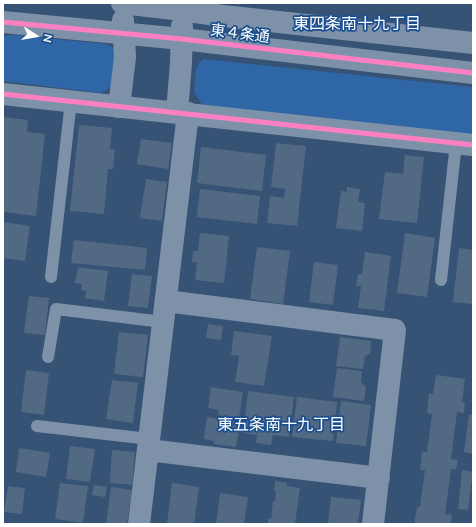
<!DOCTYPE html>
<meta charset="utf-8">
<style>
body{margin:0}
#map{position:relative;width:476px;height:527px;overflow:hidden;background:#365274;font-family:Mulish,sans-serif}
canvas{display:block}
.frame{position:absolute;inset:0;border:4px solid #fff;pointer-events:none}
.north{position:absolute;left:16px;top:16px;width:40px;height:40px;-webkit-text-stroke:3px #1b4f8f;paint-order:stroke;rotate:102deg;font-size:11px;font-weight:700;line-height:16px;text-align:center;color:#fff}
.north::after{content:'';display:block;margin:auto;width:14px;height:18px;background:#fff;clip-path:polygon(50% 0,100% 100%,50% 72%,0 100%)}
</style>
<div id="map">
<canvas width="476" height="527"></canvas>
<div class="frame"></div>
<div class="north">N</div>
</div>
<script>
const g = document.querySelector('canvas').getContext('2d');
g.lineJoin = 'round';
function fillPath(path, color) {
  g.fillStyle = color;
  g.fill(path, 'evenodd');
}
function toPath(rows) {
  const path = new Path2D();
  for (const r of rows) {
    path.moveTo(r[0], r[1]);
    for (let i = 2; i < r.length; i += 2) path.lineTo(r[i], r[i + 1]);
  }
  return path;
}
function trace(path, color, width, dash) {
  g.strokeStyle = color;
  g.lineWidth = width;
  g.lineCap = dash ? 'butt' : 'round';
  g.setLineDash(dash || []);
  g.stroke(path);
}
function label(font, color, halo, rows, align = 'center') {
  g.font = font + ' Mulish,"Noto Sans JP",sans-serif';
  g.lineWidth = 3.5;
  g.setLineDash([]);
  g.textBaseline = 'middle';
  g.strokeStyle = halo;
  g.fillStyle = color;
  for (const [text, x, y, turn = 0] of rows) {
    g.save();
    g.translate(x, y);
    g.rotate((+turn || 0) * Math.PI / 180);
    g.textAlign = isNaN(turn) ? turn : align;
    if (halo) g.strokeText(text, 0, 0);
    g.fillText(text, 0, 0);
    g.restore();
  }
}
const green = toPath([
 [13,35,106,44,117,50,113,86,101,93,3,81,3,36],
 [203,59,473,87,473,136,203,106,194,92,196,68]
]);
const building = toPath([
 [3,117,28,120,27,132,45,134,36,216,3,212],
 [79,125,112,128,110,149,115,149,113,169,108,169,104,214,70,211],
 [141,139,172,143,168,169,137,164],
 [276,143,306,146,297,226,267,223,270,196,284,198,285,189,271,187],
 [201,147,266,155,262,191,197,183],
 [405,155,424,157,417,223,379,219,385,172,403,174],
 [146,179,167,182,162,221,140,218],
 [347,187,360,189,358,202,365,203,362,231,336,228,341,191,347,192],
 [200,189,260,196,257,224,197,217],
 [3,222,30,226,25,261,3,258],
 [200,233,229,236,224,283,195,280,197,262,192,262,193,251,198,251],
 [405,233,435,238,427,297,397,293],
 [74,240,147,248,145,270,71,263],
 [257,247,290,251,283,304,250,299],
 [459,248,473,250,473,304,453,302],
 [365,252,391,256,384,311,358,308,361,286,356,286,358,274,362,274],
 [314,262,338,265,333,305,309,302],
 [78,267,108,271,104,301,85,298,86,291,81,290,82,284,75,283],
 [132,274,152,276,148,308,128,306],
 [29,296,49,298,45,335,24,333],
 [208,324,223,326,221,340,206,338],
 [234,331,272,336,264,386,235,382,239,356,231,355],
 [119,332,148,335,143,377,114,374],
 [340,337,371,341,370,354,365,356,363,369,336,366],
 [337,368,362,371,361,382,366,387,364,401,333,397],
 [26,370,49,373,44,415,21,412],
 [436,375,465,379,462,402,465,403,464,413,457,412,451,459,458,460,456,469,451,469,445,514,452,515,451,524,414,524,417,507,420,507,425,470,420,470,422,451,427,452,432,414,427,413,429,393,433,394],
 [112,380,138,383,133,423,106,419],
 [211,387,243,392,239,418,218,415,219,410,208,408],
 [248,391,294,397,289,437,273,435,271,445,256,443,257,435,243,433],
 [297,397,337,402,333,441,292,437],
 [341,401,371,405,366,446,336,443],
 [469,414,473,415,473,454,464,452],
 [207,417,240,422,236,447,214,444,214,441,204,439],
 [70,446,95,449,90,482,66,479],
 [19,448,50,453,46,477,16,472],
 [112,450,135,452,132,485,110,483],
 [462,470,473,472,468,510,458,509],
 [275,481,287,483,287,486,300,488,295,524,268,524,268,518,271,519,273,501,275,501,276,491,274,491],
 [60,483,88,486,83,523,55,519],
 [172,483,199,487,194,524,167,524],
 [94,485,107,487,105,497,92,495],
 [8,486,25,488,22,514,4,512],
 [111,487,132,490,127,524,106,524],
 [220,493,248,497,244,524,216,524],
 [331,497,361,500,358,524,328,524]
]);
const service = toPath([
 [51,277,71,101],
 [441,280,456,143],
 [48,357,56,309,163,322],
 [37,426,149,439]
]);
const minor = toPath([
 [3,94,473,145],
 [166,301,395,330,373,524],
 [148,450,379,478],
 [139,524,188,113]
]);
const tertiary = toPath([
 [122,3,182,10,223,16,473,43],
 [3,22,182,39,473,73],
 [119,107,125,57,123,20],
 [177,112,181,63,182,26]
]);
const cycleway = toPath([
 [3,22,182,39,473,73],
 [3,94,473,145]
]);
const streetNames = [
 ["東４条通",240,34,7]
];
const neighbourhoodNames = [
 ["東四条南十九丁目",357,24],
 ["東五条南十九丁目",281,425]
];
fillPath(green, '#2f66a5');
fillPath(building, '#526984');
trace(service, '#7d92a8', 12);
trace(minor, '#7d92a8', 22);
trace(tertiary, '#7d92a8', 22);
trace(cycleway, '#ff80c0', 5);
label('15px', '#fff', '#1b4f8f', streetNames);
label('16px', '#fff', '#1b4f8f', neighbourhoodNames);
</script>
